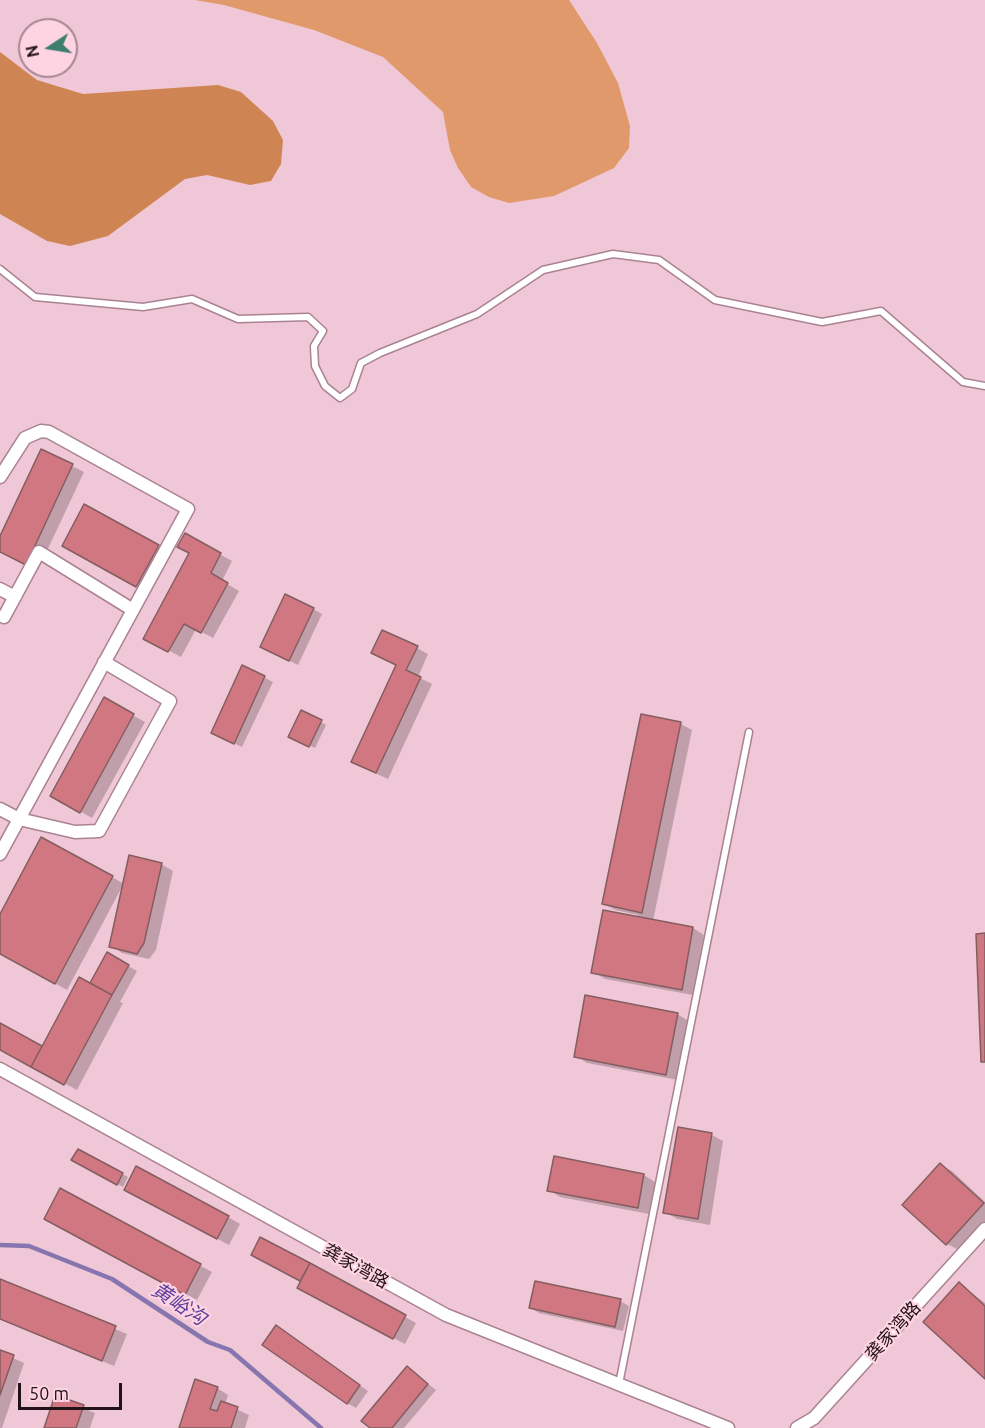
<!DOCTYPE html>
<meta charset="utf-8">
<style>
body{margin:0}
#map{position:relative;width:985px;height:1428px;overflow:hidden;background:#f0c7d6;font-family:Ubuntu,sans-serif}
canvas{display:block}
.north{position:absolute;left:18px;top:18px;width:60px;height:60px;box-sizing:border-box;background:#fed4e3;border:2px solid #a68692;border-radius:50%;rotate:258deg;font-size:16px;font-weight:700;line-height:24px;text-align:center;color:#211218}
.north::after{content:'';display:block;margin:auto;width:21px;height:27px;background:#3e7e6d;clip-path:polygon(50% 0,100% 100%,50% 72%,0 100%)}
.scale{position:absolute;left:18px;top:1383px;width:104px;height:27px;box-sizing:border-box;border:3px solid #211218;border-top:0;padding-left:8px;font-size:18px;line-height:21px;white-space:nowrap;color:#211218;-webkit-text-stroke:4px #fed4e3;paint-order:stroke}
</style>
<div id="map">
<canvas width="985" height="1428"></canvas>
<div class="north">N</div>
<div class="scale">50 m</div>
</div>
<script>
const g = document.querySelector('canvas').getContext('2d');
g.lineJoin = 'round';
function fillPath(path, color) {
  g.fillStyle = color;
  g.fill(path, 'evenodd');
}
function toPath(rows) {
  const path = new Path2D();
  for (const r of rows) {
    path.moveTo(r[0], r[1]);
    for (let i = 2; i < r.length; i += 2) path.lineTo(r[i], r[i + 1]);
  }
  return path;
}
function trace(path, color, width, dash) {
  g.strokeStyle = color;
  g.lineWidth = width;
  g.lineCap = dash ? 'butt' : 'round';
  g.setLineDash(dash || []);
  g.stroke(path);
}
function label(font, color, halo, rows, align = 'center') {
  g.font = font + ' Ubuntu,"Noto Sans SC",sans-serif';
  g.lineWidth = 4.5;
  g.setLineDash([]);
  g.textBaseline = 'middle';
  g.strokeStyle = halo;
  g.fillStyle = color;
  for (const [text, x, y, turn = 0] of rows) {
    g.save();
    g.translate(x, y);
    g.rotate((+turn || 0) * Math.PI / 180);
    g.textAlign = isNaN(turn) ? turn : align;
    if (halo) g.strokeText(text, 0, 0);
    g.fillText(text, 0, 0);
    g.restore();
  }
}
const green = toPath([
 [195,0,569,0,597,43,618,83,630,126,629,148,614,168,554,196,509,203,489,197,471,187,458,168,450,150,443,112,383,57,314,30,224,5]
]);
const forest = toPath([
 [0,52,37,80,83,94,218,85,241,92,273,121,283,140,281,164,271,181,250,185,207,175,185,179,108,236,70,246,47,241,0,214]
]);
const shadow = toPath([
 [42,451,84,472,38,570,0,551,0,540],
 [84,506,169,553,149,592,64,546],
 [185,535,232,561,222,581,239,591,213,638,196,629,181,657,145,638,191,553],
 [313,609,322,614,298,665,271,652],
 [417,648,428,654,418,677,432,684,388,779,364,768,398,665],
 [243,667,273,682,242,747,221,737],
 [105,700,145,722,92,818,52,795],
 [642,715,681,724,692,730,653,921,693,928,704,935,693,995,605,979,593,972,638,915,615,910,603,903],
 [321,722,326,725,315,748,295,739],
 [161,864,173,871,156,950,149,959,122,953,111,946,123,885,67,990,0,953,0,918,112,877,124,884],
 [107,954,137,971,120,1002,123,1003,77,1090,0,1049,0,1025,43,1047,101,988],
 [677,1014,689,1021,678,1080,587,1063,576,1056],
 [712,1135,723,1141,710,1225,677,1219,665,1212],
 [78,1151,128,1177,123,1187,73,1160],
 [940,1165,952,1171,985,1202,985,1222,959,1250,947,1244],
 [644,1175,655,1182,649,1214,560,1197,549,1190],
 [61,1190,212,1272,197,1300,57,1225],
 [137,1196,228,1217,240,1224,229,1245],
 [261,1239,416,1323,405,1344,310,1294,302,1281,253,1255],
 [0,1280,127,1334,114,1366,0,1319],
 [960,1284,985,1303,985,1377],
 [620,1301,629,1306,623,1331,539,1313,531,1308],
 [285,1332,368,1391,356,1408,347,1403],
 [0,1352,24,1363,2,1428,0,1428],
 [407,1368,436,1390,404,1428,372,1428],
 [217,1388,228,1395,225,1404,249,1415,245,1428,180,1428],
 [56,1397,95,1413,90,1428,46,1428]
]);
const stream = toPath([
 [0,1245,29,1246,112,1279,208,1342,230,1350,321,1428]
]);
const building = toPath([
 [41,449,73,464,26,565,0,552,0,536,41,449],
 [84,504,159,545,136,587,62,546,84,504],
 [185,533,221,553,211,573,228,583,201,633,184,624,168,652,143,639,189,553,177,547,185,533],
 [285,594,314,608,289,661,260,647,285,594],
 [382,630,418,646,406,670,421,677,376,773,351,762,396,665,371,653,382,630],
 [242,665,265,676,234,744,211,733,242,665],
 [104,697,134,714,80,813,50,796,104,697],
 [301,710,322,720,309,747,288,737,301,710],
 [641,714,681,722,642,913,602,904,641,714],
 [41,837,113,876,55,984,0,954,0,914,41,837],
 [129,855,162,863,144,943,137,954,109,947,129,855],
 [603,910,693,927,682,990,591,973,603,910],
 [985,933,985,1062,981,1062,976,934,985,933],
 [107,952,129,965,112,995,90,983,107,952],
 [79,977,112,995,64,1085,31,1067,79,977],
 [585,995,678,1013,666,1075,574,1057,585,995],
 [0,1023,42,1046,31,1067,0,1050,0,1023],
 [678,1127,712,1133,698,1219,663,1213,678,1127],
 [78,1149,123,1173,117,1185,71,1160,78,1149],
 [554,1156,644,1174,638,1208,547,1191,554,1156],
 [940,1163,984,1203,946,1245,902,1205,940,1163],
 [136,1166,229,1216,217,1239,124,1190,136,1166],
 [60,1188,201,1264,185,1295,44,1219,60,1188],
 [260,1237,310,1263,300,1281,251,1255,260,1237],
 [310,1263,406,1315,393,1339,297,1288,310,1263],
 [0,1279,116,1326,102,1361,0,1319,0,1279],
 [535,1281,621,1299,615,1327,529,1308,535,1281],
 [959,1282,985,1306,985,1379,923,1322,959,1282],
 [276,1325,360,1385,347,1404,262,1345,276,1325],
 [0,1350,14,1355,0,1395,0,1350],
 [407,1366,428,1384,392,1428,370,1428,361,1421,407,1366],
 [195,1379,218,1387,210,1409,217,1411,221,1401,238,1407,231,1428,179,1428,195,1379],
 [55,1395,84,1405,76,1428,44,1428,55,1395]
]);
const lane = toPath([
 [0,269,35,297,143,307,192,299,238,319,308,317,323,331,314,346,315,366,325,386,340,398,352,389,361,363,380,353,477,314,543,270,613,254,659,260,715,300,822,322,881,311,963,382,985,386],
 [619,1384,749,732]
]);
const street = toPath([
 [0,477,25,438,41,431,49,432,188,509,0,854],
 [0,589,15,597],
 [4,617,39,552,133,610],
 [0,809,19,819,75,832,99,831,170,701,104,662],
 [0,1069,446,1315,728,1428],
 [797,1428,814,1418,985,1229]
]);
const streetNames = [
 ["龚家湾路",356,1266,29],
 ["龚家湾路",893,1331,-48]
];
const waterNames = [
 ["黄峪沟",179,1304,33]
];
fillPath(green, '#e0996b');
fillPath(forest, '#cf8553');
fillPath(shadow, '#0003');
trace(stream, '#8675ae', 4.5);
fillPath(building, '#d17781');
trace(building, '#845d60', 1.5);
trace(lane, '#aa8392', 9);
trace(street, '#aa8392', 15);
trace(lane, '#fff', 6);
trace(street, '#fff', 12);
label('18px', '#211218', '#fed4e3', streetNames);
label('italic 20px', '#5d419d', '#fed4e3', waterNames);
</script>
